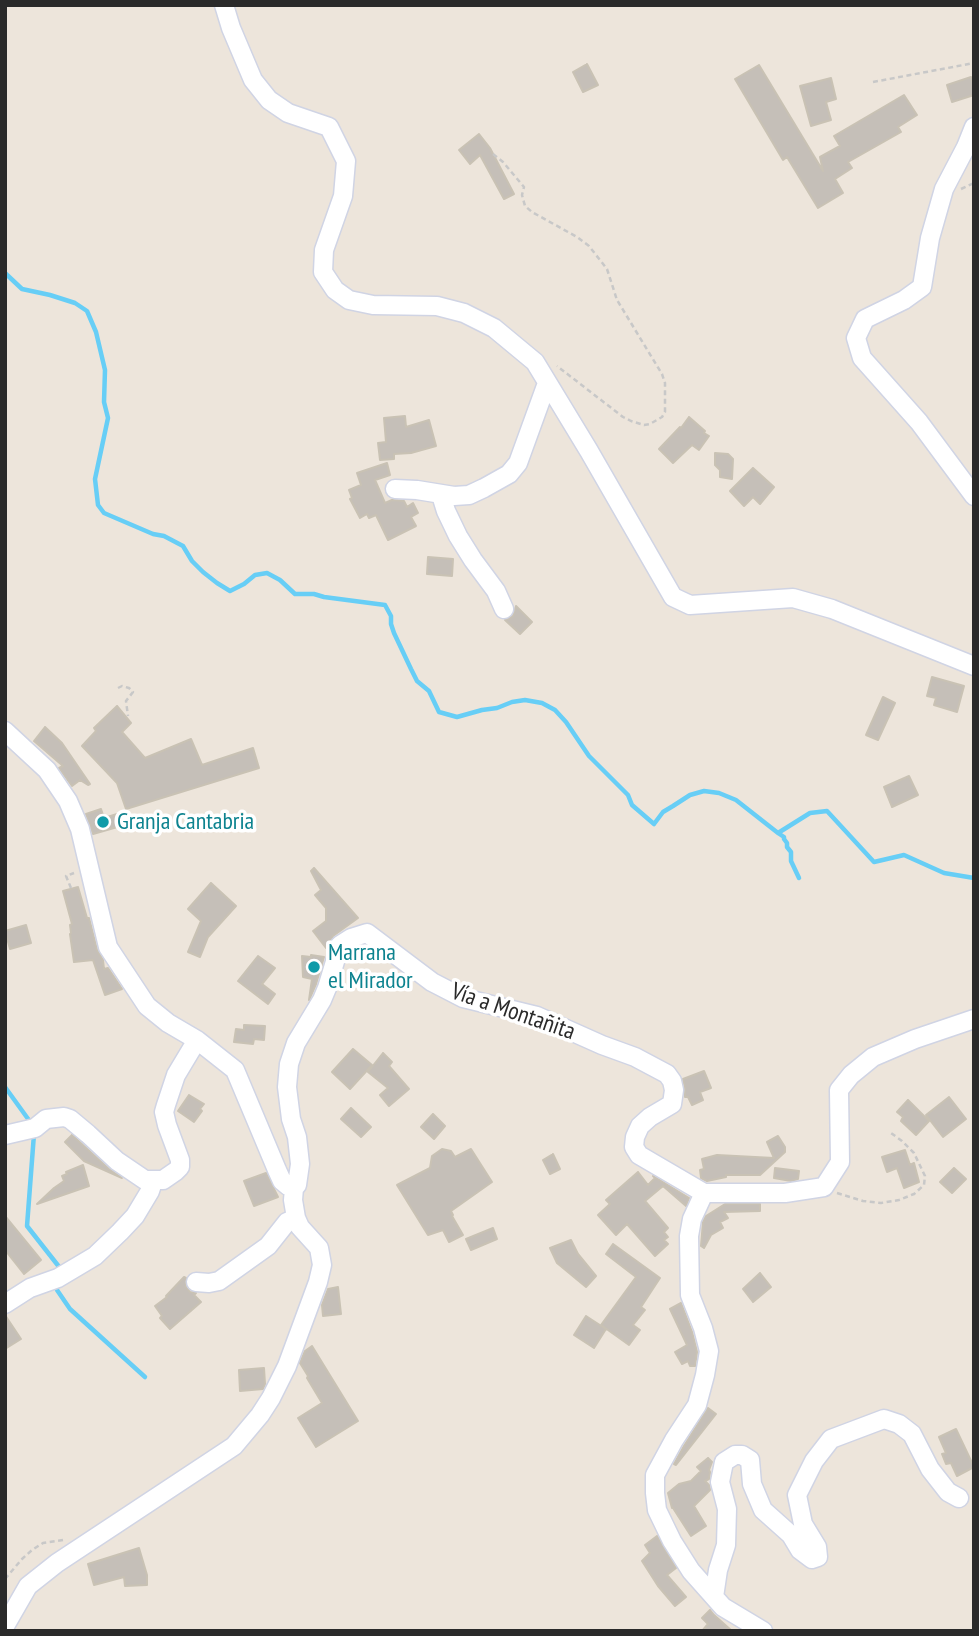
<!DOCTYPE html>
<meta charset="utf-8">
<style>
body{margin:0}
#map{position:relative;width:979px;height:1636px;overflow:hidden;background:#ede5db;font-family:"PT Sans Narrow",sans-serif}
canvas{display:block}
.frame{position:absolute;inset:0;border:7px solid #2a2a2a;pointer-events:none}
</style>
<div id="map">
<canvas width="979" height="1636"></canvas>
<div class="frame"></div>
</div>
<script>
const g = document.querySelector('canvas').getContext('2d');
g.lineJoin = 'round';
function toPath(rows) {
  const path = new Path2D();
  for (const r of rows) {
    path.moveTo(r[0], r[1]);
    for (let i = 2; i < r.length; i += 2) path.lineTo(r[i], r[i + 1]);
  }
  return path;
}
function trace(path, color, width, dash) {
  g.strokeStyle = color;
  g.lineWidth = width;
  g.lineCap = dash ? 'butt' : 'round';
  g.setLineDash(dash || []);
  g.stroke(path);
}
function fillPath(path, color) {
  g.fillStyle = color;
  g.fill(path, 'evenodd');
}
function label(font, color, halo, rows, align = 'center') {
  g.font = font + ' "PT Sans Narrow",sans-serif';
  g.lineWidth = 7;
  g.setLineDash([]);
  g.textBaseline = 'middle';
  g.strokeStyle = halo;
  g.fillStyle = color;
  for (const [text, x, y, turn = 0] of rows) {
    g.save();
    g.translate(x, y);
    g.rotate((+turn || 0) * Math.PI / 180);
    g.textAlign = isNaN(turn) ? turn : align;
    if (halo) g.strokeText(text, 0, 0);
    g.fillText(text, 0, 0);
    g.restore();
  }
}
const stream = toPath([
 [5,273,22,289,50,295,75,303,87,311,96,332,105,370,104,402,108,418,95,479,98,505,104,513,153,534,164,536,183,546,192,561,203,572,217,583,230,591,244,584,255,575,267,573,280,580,295,594,314,594,324,597,385,605,391,616,391,624,394,633,411,669,417,681,429,691,439,712,457,717,482,710,497,708,512,702,525,700,542,703,555,710,566,722,589,756,628,795,632,805,654,824,663,812,673,806,690,795,704,791,719,793,736,800,778,833,810,813,827,811,874,862,904,855,944,873,974,878],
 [778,833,784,837,784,839,787,843,787,847,791,852,791,861,799,878],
 [5,1087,31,1123],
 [34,1134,27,1226,60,1268],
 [57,1290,70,1309,145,1377]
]);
const building = toPath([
 [587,64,598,85,583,92,573,72,587,64],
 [759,65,823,171,820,157,840,146,834,136,904,95,917,115,898,127,901,132,848,162,852,168,835,179,843,193,818,208,787,157,783,160,735,79,759,65],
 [971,77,974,86,974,95,952,102,947,85,971,77],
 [831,78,836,99,826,102,831,120,811,126,800,86,831,78],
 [479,134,490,148,514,194,504,199,480,155,470,164,459,150,479,134],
 [405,416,406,427,429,420,436,446,411,453,394,454,394,459,380,460,378,443,386,442,384,418,405,416],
 [689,417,705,431,704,433,709,436,699,450,692,445,673,463,659,449,680,427,681,428,689,417],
 [715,453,728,454,733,459,732,479,720,477,720,470,715,465,715,453],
 [387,463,390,475,375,480,385,503,392,500,404,501,407,507,413,503,418,513,411,517,416,526,388,540,376,515,369,518,367,514,360,518,350,499,352,498,349,490,361,485,357,473,387,463],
 [753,468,774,487,760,504,753,497,744,506,730,491,753,468],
 [428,557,453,559,452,576,427,574,428,557],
 [516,606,532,622,520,634,505,620,513,616,516,606],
 [932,677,964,686,957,712,934,705,936,698,927,696,932,677],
 [883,697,895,703,878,740,866,735,883,697],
 [117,706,131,723,122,732,145,758,191,739,202,765,253,748,259,768,126,809,117,783,82,746,96,731,94,728,117,706],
 [45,727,62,743,90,784,88,785,80,780,72,786,59,768,63,766,34,741,45,727],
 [909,776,918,795,892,807,884,787,909,776],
 [101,809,104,818,117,814,121,826,93,834,86,814,101,809],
 [314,868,358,918,333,936,326,948,313,931,326,921,326,908,315,895,321,890,311,871,314,868],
 [211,883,236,906,208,937,200,957,188,952,201,921,188,909,211,883],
 [78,887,87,918,89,918,97,950,103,960,104,969,108,968,122,989,105,995,93,960,74,962,70,934,71,933,70,925,72,924,63,891,78,887],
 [26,925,31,943,10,949,5,931,26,925],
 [311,955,324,957,316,984,309,1000,312,979,303,977,302,956,311,957,311,955],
 [258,956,275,968,262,984,275,994,268,1004,238,981,258,956],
 [244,1025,265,1026,264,1040,254,1039,253,1044,234,1042,236,1029,244,1030,244,1025],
 [353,1049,372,1065,350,1089,332,1072,353,1049],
 [383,1053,392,1062,389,1066,409,1089,389,1106,380,1095,388,1088,368,1072,383,1053],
 [704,1071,711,1088,700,1092,703,1100,692,1105,688,1097,685,1097,685,1088,683,1079,704,1071],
 [189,1095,204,1104,200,1109,202,1111,194,1122,178,1111,189,1095],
 [949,1097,966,1119,943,1137,926,1115,949,1097],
 [908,1100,929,1121,916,1135,901,1121,903,1117,897,1112,908,1100],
 [351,1108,371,1127,361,1137,341,1119,351,1108],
 [433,1114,445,1126,434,1139,421,1127,433,1114],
 [72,1135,109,1169,122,1178,84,1161,65,1142,72,1135],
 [778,1136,785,1147,785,1152,760,1175,726,1175,726,1177,707,1181,701,1178,700,1170,704,1169,702,1159,717,1155,774,1158,767,1142,778,1136],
 [442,1149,451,1151,455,1157,471,1149,492,1182,451,1211,453,1215,452,1216,463,1235,449,1242,443,1230,428,1235,397,1185,430,1168,432,1156,442,1149],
 [905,1150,910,1165,914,1163,919,1182,904,1188,897,1168,887,1172,882,1157,905,1150],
 [553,1154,560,1169,550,1174,543,1160,553,1154],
 [83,1165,89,1186,37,1204,54,1188,64,1181,62,1176,67,1174,66,1172,83,1165],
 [775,1168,799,1171,798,1179,791,1181,774,1178,775,1168],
 [954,1168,966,1179,952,1193,940,1182,954,1168],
 [638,1172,648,1185,655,1178,653,1176,689,1198,686,1206,663,1186,645,1201,668,1228,664,1232,668,1237,664,1240,668,1244,655,1256,627,1224,616,1235,598,1215,610,1204,606,1200,638,1172],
 [266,1173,278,1197,254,1206,244,1181,266,1173],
 [725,1204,760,1204,760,1211,724,1212,728,1218,720,1222,723,1228,711,1235,704,1248,701,1246,703,1222,706,1216,725,1204],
 [5,1216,41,1260,24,1274,5,1250,5,1216],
 [493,1228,497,1239,471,1250,466,1239,493,1228],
 [571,1240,578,1254,596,1276,586,1287,557,1263,550,1248,571,1240],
 [613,1244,660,1278,641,1307,645,1310,633,1325,640,1330,629,1345,601,1325,636,1277,606,1254,613,1244],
 [760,1273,771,1287,753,1302,743,1289,760,1273],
 [184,1277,186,1278,186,1287,190,1292,196,1293,194,1295,201,1302,170,1329,160,1318,162,1316,155,1306,167,1297,166,1296,184,1277],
 [338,1287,341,1314,323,1316,322,1305,328,1289,338,1287],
 [681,1303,692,1332,697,1352,695,1366,690,1366,688,1361,682,1364,675,1352,687,1345,670,1309,681,1303],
 [5,1315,21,1339,5,1349,5,1315],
 [586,1316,606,1329,594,1348,574,1335,586,1316],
 [312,1346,358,1421,316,1447,298,1418,322,1403,307,1378,308,1376,300,1363,305,1351,312,1346],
 [264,1368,265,1384,263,1389,240,1391,239,1370,264,1368],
 [708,1408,716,1414,676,1465,674,1464,684,1446,708,1408],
 [956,1429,974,1467,957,1476,951,1463,946,1464,942,1454,946,1453,939,1437,956,1429],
 [708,1458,712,1462,709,1470,710,1472,709,1479,705,1481,709,1485,710,1490,694,1506,706,1526,691,1536,673,1508,672,1508,668,1493,679,1484,691,1481,701,1471,697,1467,708,1458],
 [657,1536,676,1568,667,1575,686,1597,675,1606,658,1586,642,1561,650,1553,645,1545,657,1536],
 [139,1548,147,1575,147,1585,125,1586,124,1577,94,1585,88,1564,139,1548],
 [710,1610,714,1615,732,1631,702,1631,708,1624,702,1618,710,1610]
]);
const path = toPath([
 [873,82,974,63],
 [493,154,503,162,524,187,522,195,525,206,532,212,577,237,589,246,607,269,617,300,662,374,665,383,665,412,662,417,650,424,644,425,631,421,623,417,557,366],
 [961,189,974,183],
 [118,688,122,686,129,688,133,692,126,701,128,716],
 [71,888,66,876,74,873],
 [837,1193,863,1201,881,1203,899,1200,914,1194,924,1185,925,1176,914,1153,902,1141,891,1133],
 [5,1579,22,1559,32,1550,43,1543,63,1540]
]);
const minor = toPath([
 [224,5,231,28,253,80,269,100,288,113,329,127,346,161,343,196,324,250,323,272,335,290,349,300,373,305,437,306,464,313,494,328,535,362,589,451,673,597,690,605,793,598,832,609,974,666],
 [974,127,966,147,944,189,930,238,922,287,904,300,865,319,856,338,862,358,919,422,974,496],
 [395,489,417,490,454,496,469,495,484,488,509,474,518,463,547,383],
 [441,495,446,511,458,536,473,560,496,591,504,609],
 [5,731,47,770,68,801,80,829,108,947,147,1006,168,1023,197,1040,235,1070,277,1170,282,1181,288,1186,294,1188,297,1185,300,1164,297,1137,291,1119,287,1087,289,1064,296,1043,322,1000,327,988,340,945,351,938,367,933,432,982,463,998,537,1016,602,1045,635,1057,667,1074,672,1081,674,1090,672,1104,650,1117,640,1126,635,1137,634,1147,639,1155,704,1193],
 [5,1135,35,1128,46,1119,64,1117,70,1119,88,1134,117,1161,145,1180,163,1180,176,1171,180,1167,180,1160,167,1125,164,1112,166,1105,176,1075,197,1040],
 [196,1282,209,1283,219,1281,268,1246,287,1222,296,1218],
 [5,1304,30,1288,58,1278,95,1256,120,1232,135,1216,150,1191,153,1182],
 [714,1597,718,1570,726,1545,727,1509,720,1482,724,1462,735,1455,742,1455,750,1460,752,1484,763,1510,791,1535,800,1550,812,1559,818,1557,817,1547,803,1524,797,1495,814,1461,831,1439,884,1419,899,1424,912,1434,930,1469,948,1492,959,1498],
 [5,1626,28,1586,57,1563,234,1446,260,1415,271,1398,287,1366,318,1282,322,1265,319,1248,300,1227,296,1218,293,1200,294,1188],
 [763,1631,723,1607,691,1571,672,1541,657,1510,655,1493,655,1475,674,1440,697,1405,705,1375,709,1351,703,1328,690,1295,689,1236,692,1219,704,1193,785,1193,824,1187,840,1162,839,1090,851,1075,873,1057,915,1039,974,1019]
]);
const markers = [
 [103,822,7,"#0f9aa8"],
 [314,967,7,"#0f9aa8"]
];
const cultureNames = [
 ["Granja Cantabria",117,822],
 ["Marrana",328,953],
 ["el Mirador",328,981]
];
const streetNames = [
 ["Vía a Montañita",513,1012,19]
];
trace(stream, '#67cef6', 4.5);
fillPath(building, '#c5bfb8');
trace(building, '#c9c2b4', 2);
trace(minor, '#d0d4e4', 21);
trace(path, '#c8c8c8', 2.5, [5, 3.5]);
trace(minor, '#fff', 18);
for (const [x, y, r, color] of markers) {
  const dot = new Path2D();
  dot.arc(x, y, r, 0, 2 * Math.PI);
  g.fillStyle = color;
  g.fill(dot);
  trace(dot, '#fff', 2.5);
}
label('24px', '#0d838f', '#fff', cultureNames, 'left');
label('24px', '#2a2a2a', '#fff', streetNames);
</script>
